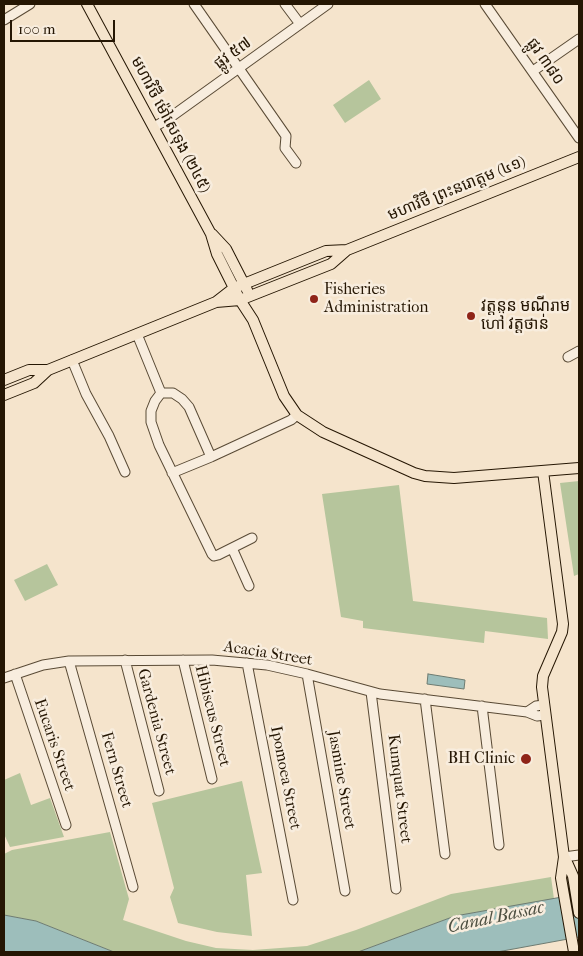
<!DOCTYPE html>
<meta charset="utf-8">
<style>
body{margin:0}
#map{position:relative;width:583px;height:956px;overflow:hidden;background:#f5e4cc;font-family:"IM FELL French Canon",serif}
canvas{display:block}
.frame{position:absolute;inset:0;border:5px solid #251603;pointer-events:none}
.scale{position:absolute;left:10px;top:20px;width:105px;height:22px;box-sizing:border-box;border:2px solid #251603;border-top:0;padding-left:6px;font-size:15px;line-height:18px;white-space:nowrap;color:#251603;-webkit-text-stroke:4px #f8edde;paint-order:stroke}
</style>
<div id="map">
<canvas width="583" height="956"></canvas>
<div class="frame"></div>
<div class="scale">100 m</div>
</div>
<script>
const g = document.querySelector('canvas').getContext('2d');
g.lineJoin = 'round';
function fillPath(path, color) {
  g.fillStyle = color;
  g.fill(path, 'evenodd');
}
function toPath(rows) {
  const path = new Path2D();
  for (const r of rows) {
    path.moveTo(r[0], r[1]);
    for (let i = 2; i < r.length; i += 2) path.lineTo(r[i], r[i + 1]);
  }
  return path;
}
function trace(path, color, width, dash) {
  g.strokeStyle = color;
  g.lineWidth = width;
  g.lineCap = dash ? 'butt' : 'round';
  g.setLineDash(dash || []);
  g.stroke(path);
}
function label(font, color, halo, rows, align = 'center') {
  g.font = font + ' "IM FELL French Canon","Noto Sans Khmer",serif';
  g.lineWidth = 5;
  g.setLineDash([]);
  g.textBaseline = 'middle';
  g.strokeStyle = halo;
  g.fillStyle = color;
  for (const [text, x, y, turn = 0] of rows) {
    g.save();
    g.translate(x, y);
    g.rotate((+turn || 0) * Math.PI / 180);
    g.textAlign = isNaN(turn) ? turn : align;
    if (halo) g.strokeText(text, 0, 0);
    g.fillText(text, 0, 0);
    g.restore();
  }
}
const green = toPath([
 [369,80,381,99,345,123,333,105],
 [579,481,579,574,574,576,560,483],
 [399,485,413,601,547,618,548,639,485,631,484,643,363,628,363,621,341,617,322,494],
 [47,564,58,585,25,601,14,580],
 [20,773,31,805,50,798,64,837,10,847,4,834,4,780],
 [242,781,262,873,246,875,252,936,217,932,178,923,170,897,174,888,152,803],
 [110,832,129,899,123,920,186,941,216,948,253,950,307,946,356,930,451,894,551,877,554,899,455,916,358,952,114,952,36,921,4,915,4,854,12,850]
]);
const water = toPath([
 [428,674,465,680,464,689,427,684,428,674],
 [579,894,579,937,497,952,358,952,455,916,579,894],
 [4,915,36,921,114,952,4,952,4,915]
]);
const minor = toPath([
 [194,4,286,136,285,148,296,163],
 [285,4,300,24],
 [485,4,579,138],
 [4,20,30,4],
 [533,71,579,39],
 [154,127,168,119,328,4],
 [137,334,161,393],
 [568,357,579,351],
 [72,360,86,394,109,436,125,472],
 [161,393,155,401,151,411,151,422,159,445,212,554,214,556,218,555,252,538],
 [161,393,173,393,182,399,189,407,211,457,291,420,297,415],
 [172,473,211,457],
 [232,548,249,586],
 [125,660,159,791],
 [183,660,212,779],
 [69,661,133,887],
 [247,663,293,900],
 [15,674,66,825],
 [307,674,345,891],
 [4,678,43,665,69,661,212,660,267,665,307,674,380,694,527,712,537,716,545,715],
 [371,692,396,889],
 [425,699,445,854],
 [482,706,499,845],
 [527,712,536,706,544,705],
 [564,857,579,855]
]);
const major = toPath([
 [87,4,211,234,217,254,240,300,253,320,284,396,297,415,323,432,414,473,425,476,454,478,579,468],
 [212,234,226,249,247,290],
 [216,302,240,300,331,264,347,250],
 [4,380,29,370,48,370],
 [4,395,34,383,48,370,216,302,234,288,326,251,347,250,579,157],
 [543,471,563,624,562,632,543,676,542,687,564,857,561,878,574,952],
 [565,858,573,876,579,913]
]);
const markers = [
 [314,299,5,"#8f2418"],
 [471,316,5,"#8f2418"],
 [526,759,6,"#8f2418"]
];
const streetNames = [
 ["ផ្លូវ ៥៧",233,54,-36],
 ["ផ្លូវ ៣៨០",545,62,55],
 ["មហាវិថី ម៉ៅសេទុង (២៤៥)",170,125,62],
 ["មហាវិថី ព្រះនរោត្តម (៤១)",457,189,-22],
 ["Acacia Street",268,654,9],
 ["Hibiscus Street",212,716,76],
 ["Gardenia Street",156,722,75],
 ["Eucaris Street",54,745,71],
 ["Fern Street",116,770,74],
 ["Ipomoea Street",285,778,79],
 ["Jasmine Street",341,780,80],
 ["Kumquat Street",399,789,83]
];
const poiNames = [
 ["Fisheries",324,290],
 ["Administration",324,308],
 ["វត្តនួន មណីរាម",481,307],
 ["ហៅ វត្តថាន់",481,325],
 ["BH Clinic",515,759,"right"]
];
const waterNames = [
 ["Canal Bassac",496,918,-12]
];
fillPath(green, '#b6c59c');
fillPath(water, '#9dbebb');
trace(water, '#6d7b71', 1);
trace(minor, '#594a35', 11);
trace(major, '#251603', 12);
trace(minor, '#f8edde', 9);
trace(major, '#f5e4cc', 10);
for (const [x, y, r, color] of markers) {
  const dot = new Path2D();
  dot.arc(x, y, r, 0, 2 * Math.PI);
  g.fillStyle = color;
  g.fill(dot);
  trace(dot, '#f8edde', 2);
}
label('16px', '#251603', '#f8edde', streetNames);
label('16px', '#251603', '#f8edde', poiNames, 'left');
label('italic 18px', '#4f5143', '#f8edde', waterNames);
</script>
